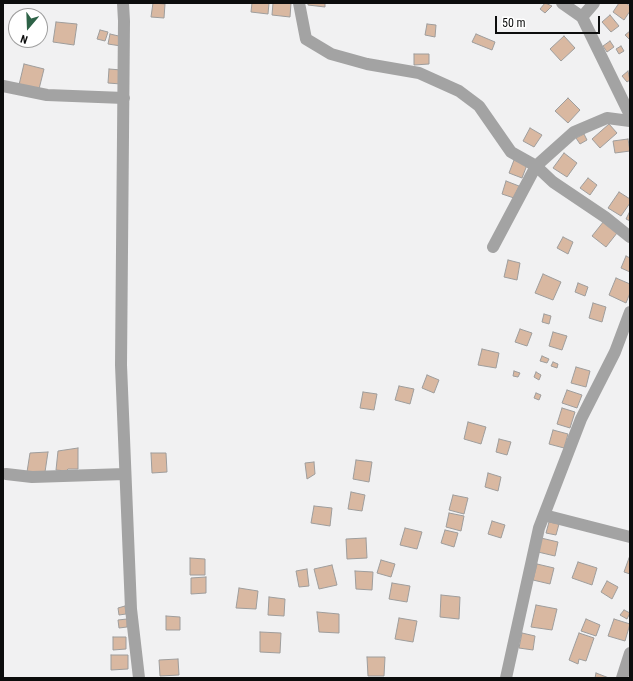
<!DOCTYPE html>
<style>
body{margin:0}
#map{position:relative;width:633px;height:681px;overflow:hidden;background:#f1f1f2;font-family:"Roboto Condensed",sans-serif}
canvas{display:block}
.frame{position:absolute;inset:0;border:4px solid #0c0d0d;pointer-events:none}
.north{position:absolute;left:8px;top:8px;width:40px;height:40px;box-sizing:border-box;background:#fff;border:1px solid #9e9e9e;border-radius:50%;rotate:199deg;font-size:11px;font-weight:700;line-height:16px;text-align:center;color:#0c0d0d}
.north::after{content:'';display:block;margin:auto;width:14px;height:18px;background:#2e6247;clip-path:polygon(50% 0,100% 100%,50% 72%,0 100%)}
.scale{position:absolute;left:495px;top:16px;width:105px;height:18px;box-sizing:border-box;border:2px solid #0c0d0d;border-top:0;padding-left:5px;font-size:12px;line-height:14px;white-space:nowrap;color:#0c0d0d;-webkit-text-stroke:3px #fff;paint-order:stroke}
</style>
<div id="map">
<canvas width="633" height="681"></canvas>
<div class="frame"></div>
<div class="north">N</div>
<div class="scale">50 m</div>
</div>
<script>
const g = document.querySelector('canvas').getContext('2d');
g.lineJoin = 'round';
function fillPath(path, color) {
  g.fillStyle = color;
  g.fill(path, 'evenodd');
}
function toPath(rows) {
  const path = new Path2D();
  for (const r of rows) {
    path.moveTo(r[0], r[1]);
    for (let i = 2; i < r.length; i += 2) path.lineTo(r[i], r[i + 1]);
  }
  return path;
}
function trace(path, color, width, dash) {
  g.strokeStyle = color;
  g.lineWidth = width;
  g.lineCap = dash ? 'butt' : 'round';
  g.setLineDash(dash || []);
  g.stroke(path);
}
const building = toPath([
 [153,3,165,4,164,18,151,17,153,3],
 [252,3,269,3,268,14,251,12,252,3],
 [273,3,291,3,290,17,272,15,273,3],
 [308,3,325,3,325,7,308,5,308,3],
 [545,3,552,6,545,13,540,9,545,3],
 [619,3,626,3,630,6,630,11,624,20,613,12,619,3],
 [610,15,619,26,611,32,602,22,610,15],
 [56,22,77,24,74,45,53,42,56,22],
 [427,24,436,25,435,37,425,35,427,24],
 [100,30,108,32,105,41,97,39,100,30],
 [630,31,630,40,625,35,630,31],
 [110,34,123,37,121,46,108,44,110,34],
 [476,34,495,42,492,50,472,42,476,34],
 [564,36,575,48,561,61,550,49,564,36],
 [610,41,614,47,607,52,603,46,610,41],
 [621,46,624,51,619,54,616,49,621,46],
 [414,54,429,54,429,64,414,65,414,54],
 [24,64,44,69,39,89,19,85,24,64],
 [109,69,121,70,121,84,108,83,109,69],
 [628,71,630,80,627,82,622,76,628,71],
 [568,98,580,110,568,123,555,111,568,98],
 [609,124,617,133,600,148,592,139,609,124],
 [530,128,542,135,534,147,523,141,530,128],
 [584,134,587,140,580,144,576,138,584,134],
 [628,139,630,151,615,153,613,141,628,139],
 [564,153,577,163,567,177,553,168,564,153],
 [514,160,527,165,522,178,509,173,514,160],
 [588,178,597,185,590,195,580,188,588,178],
 [506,181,519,186,514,198,502,194,506,181],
 [619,192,630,199,630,203,621,216,608,208,619,192],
 [630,211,630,221,626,219,630,211],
 [604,221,617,233,606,247,592,236,604,221],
 [563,237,573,242,568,254,557,248,563,237],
 [626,256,630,258,630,272,621,268,626,256],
 [508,260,520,263,517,280,504,277,508,260],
 [543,274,561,282,553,300,535,293,543,274],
 [616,278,630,284,630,293,626,303,609,295,616,278],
 [578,283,588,287,585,296,575,292,578,283],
 [593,303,606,307,602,322,589,318,593,303],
 [544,314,551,316,549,324,542,322,544,314],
 [520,329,532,333,527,346,515,342,520,329],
 [553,332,567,336,562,350,549,346,553,332],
 [482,349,499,353,496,368,478,365,482,349],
 [542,356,549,359,547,363,540,361,542,356],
 [553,362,558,364,557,368,551,366,553,362],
 [576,367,590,371,586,387,571,383,576,367],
 [514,371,520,373,518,377,513,376,514,371],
 [536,372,541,375,539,380,534,377,536,372],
 [427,375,439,380,434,393,422,388,427,375],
 [399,386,414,389,410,404,395,400,399,386],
 [567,390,582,395,577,408,562,403,567,390],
 [363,392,377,394,374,410,360,408,363,392],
 [536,393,541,395,539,400,534,398,536,393],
 [562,408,575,412,570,428,557,424,562,408],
 [468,422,486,427,481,444,464,439,468,422],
 [553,430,568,434,564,448,549,444,553,430],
 [499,439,511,442,507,455,496,452,499,439],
 [78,448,78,469,68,469,66,471,56,470,58,451,78,448],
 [48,452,45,472,27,472,30,453,48,452],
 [151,453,166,453,167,472,152,473,151,453],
 [356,460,372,462,369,482,353,479,356,460],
 [314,462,315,474,307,479,305,463,314,462],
 [488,473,501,477,498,491,485,487,488,473],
 [351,492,365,495,362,511,348,509,351,492],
 [453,495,468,498,464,514,449,510,453,495],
 [314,506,332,508,330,526,311,523,314,506],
 [449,513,464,516,461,531,446,527,449,513],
 [492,521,505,525,501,538,488,534,492,521],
 [549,522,559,524,556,535,546,533,549,522],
 [405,528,422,532,417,549,400,545,405,528],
 [445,530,458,533,454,547,441,543,445,530],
 [366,538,367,558,347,559,346,539,366,538],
 [541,538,558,542,555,556,538,552,541,538],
 [190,558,205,559,205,575,190,575,190,558],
 [629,558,630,558,630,574,624,572,629,558],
 [381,560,395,564,391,577,377,573,381,560],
 [578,562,597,568,592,585,572,578,578,562],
 [537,564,554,568,550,584,533,580,537,564],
 [332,565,337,585,319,589,314,569,332,565],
 [307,569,309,586,299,587,296,571,307,569],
 [355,571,373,572,372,590,356,589,355,571],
 [206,577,206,593,191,594,191,578,206,577],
 [607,581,618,587,612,599,601,592,607,581],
 [392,583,410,586,407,602,389,599,392,583],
 [239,588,258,591,256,609,236,608,239,588],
 [441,595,460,597,459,619,440,617,441,595],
 [269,597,285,599,284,616,268,615,269,597],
 [536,605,557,609,552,630,531,627,536,605],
 [125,606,126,614,119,615,118,608,125,606],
 [624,610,630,613,627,619,620,615,624,610],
 [317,612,339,614,339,633,319,632,317,612],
 [166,616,180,617,180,630,166,630,166,616],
 [399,618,417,621,413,642,395,639,399,618],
 [127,619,127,627,119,628,118,620,127,619],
 [586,619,600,625,596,636,581,631,586,619],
 [614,619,630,624,625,641,608,636,614,619],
 [260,632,281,633,280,653,260,652,260,632],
 [522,633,535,636,533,650,519,648,522,633],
 [579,633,594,638,586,661,579,659,578,664,569,660,579,633],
 [113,637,126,637,126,649,113,650,113,637],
 [111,655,128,655,128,669,111,670,111,655],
 [367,657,385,657,384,676,368,676,367,657],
 [178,659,179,675,160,676,159,660,178,659],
 [596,673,609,678,595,678,596,673]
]);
const street = toPath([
 [123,3,124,21,121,365,131,609,139,678],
 [299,3,306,39,331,54,367,64,419,73,459,91,479,106,511,152,536,166,553,182,605,217,630,237],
 [562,3,582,17,630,115],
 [582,17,594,3],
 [3,86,47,95,124,98],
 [493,247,536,166,574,132,607,118,630,121],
 [6,474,32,477,125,474],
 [544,515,630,537],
 [506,678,539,528,581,419,615,352,630,312],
 [622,678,630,653]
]);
fillPath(building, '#d9b8a1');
trace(building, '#9e9d9c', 1);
trace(street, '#a3a3a3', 12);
</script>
